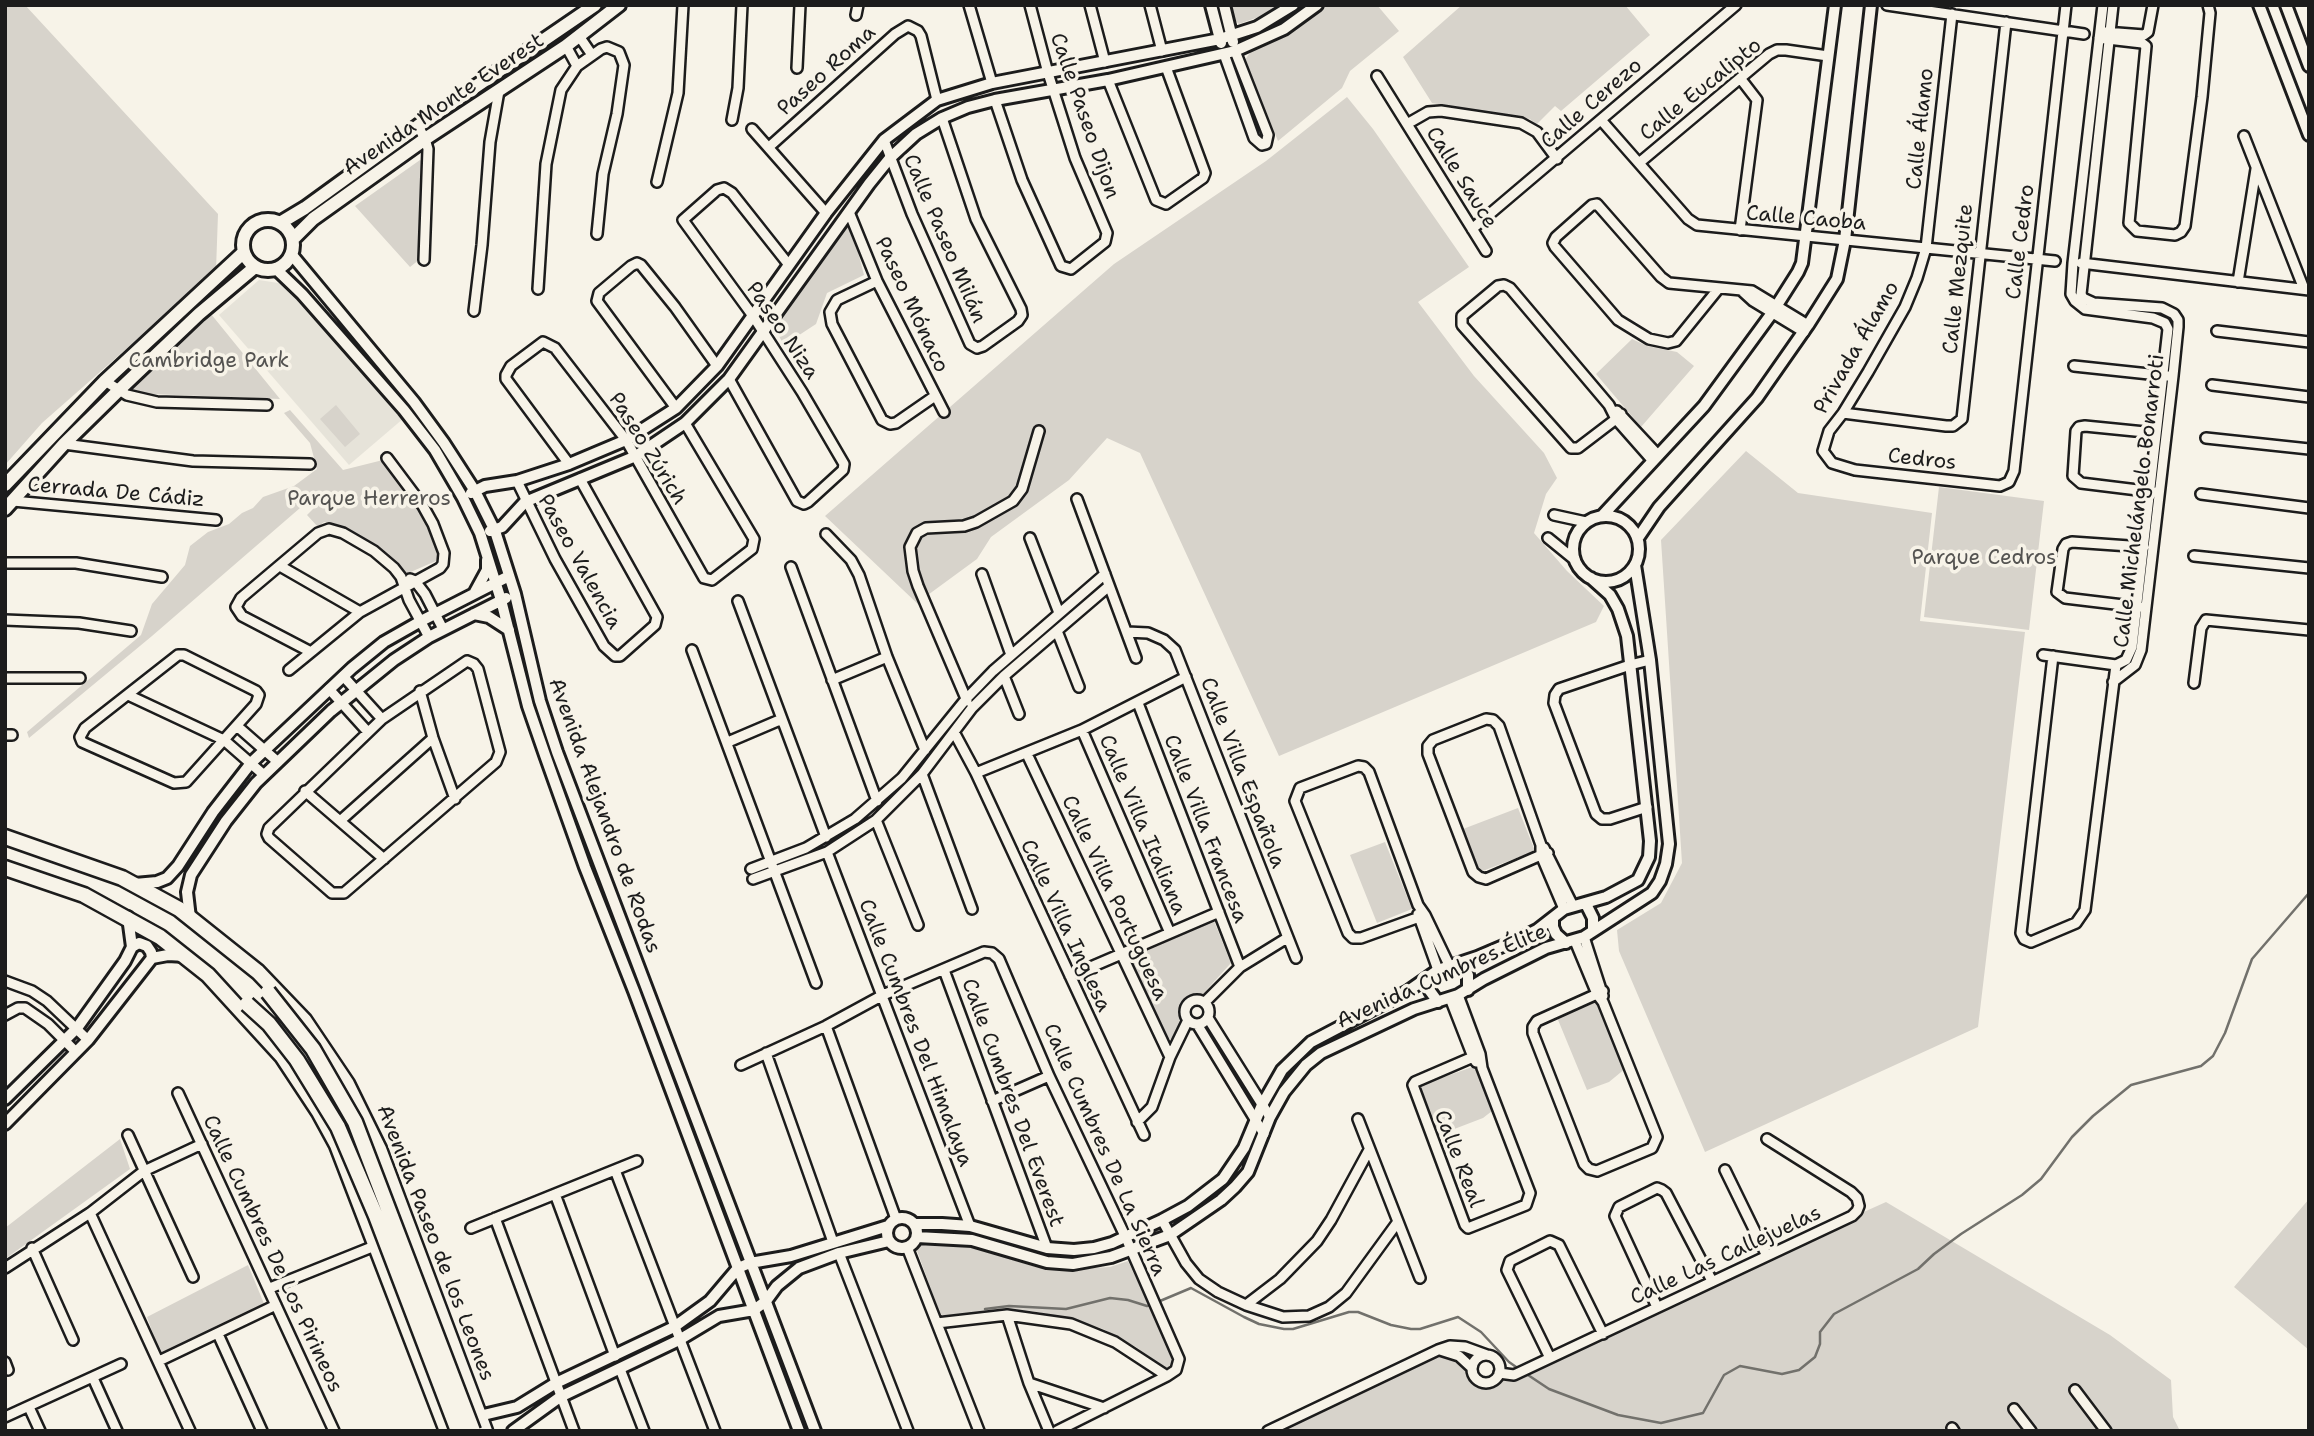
<!DOCTYPE html>
<meta charset="utf-8">
<style>
body{margin:0}
#map{position:relative;width:2314px;height:1436px;overflow:hidden;background:#f7f3e8;font-family:"Shantell Sans",sans-serif}
canvas{display:block}
.frame{position:absolute;inset:0;border:7px solid #1c1c1c;pointer-events:none}
</style>
<div id="map">
<canvas width="2314" height="1436"></canvas>
<div class="frame"></div>
</div>
<script>
const g = document.querySelector('canvas').getContext('2d');
g.lineJoin = 'round';
function fillPath(path, color) {
  g.fillStyle = color;
  g.fill(path, 'evenodd');
}
function toPath(rows) {
  const path = new Path2D();
  for (const r of rows) {
    if (r.length === 3) {
      path.moveTo(r[0] + r[2], r[1]);
      path.arc(r[0], r[1], r[2], 0, 2 * Math.PI);
      continue;
    }
    path.moveTo(r[0], r[1]);
    for (let i = 2; i < r.length; i += 2) path.lineTo(r[i], r[i + 1]);
  }
  return path;
}
function trace(path, color, width, dash) {
  g.strokeStyle = color;
  g.lineWidth = width;
  g.lineCap = dash ? 'butt' : 'round';
  g.setLineDash(dash || []);
  g.stroke(path);
}
function label(font, color, halo, rows, align = 'center') {
  g.font = font + ' "Shantell Sans",sans-serif';
  g.lineWidth = 7;
  g.setLineDash([]);
  g.textBaseline = 'middle';
  g.strokeStyle = halo;
  g.fillStyle = color;
  for (const [text, x, y, turn = 0] of rows) {
    g.save();
    g.translate(x, y);
    g.rotate((+turn || 0) * Math.PI / 180);
    g.textAlign = isNaN(turn) ? turn : align;
    if (halo) g.strokeText(text, 0, 0);
    g.fillText(text, 0, 0);
    g.restore();
  }
}
const built = toPath([
 [259,280,291,285,404,418,349,465,219,315]
]);
const green = toPath([
 [5,5,25,5,218,214,216,270,42,423,5,465],
 [1228,5,1281,5,1267,14,1239,24,1232,18],
 [1317,5,1377,5,1399,31,1350,71,1342,88,1278,141,1245,60,1257,42],
 [1462,5,1625,5,1650,35,1561,111,1555,106,1536,125,1530,119,1432,103,1403,57],
 [1347,97,1373,129,1469,267,1418,302,1474,376,1544,453,1557,478,1546,494,1534,533,1567,571,1604,606,1596,622,1279,756,1140,453,1107,438,1069,480,991,537,977,559,921,600,921,607,825,516,1114,264,1266,161],
 [420,160,427,164,425,255,410,267,355,206],
 [841,223,851,225,864,275,827,293,816,324,784,345,772,324],
 [211,314,280,399,125,393,200,325],
 [1632,339,1647,346,1677,352,1694,366,1641,427,1596,374],
 [336,405,360,434,345,447,320,419],
 [290,410,343,470,383,460,416,502,440,553,436,561,406,574,386,553,350,531,336,524,324,522,318,527,307,515,323,499,300,508,152,636,29,738,27,732,141,635,152,604,185,565,190,546,208,532,229,524,242,513,253,508,263,497,294,486,317,469,310,443,284,413],
 [1746,451,1798,493,1932,513,1920,621,2025,632,1978,1027,1705,1152,1619,951,1617,930,1661,903,1682,863,1661,540],
 [1939,487,2044,501,2029,630,1924,617],
 [1518,808,1535,851,1480,872,1463,829],
 [1385,842,1412,909,1377,923,1350,855],
 [1214,921,1231,963,1202,995,1193,995,1181,1002,1178,1014,1180,1022,1171,1039,1163,1038,1127,957],
 [1596,997,1626,1068,1609,1082,1587,1090,1556,1015],
 [1475,1066,1492,1111,1483,1118,1436,1136,1416,1087],
 [120,1139,130,1169,5,1259,5,1228],
 [2309,1199,2309,1350,2234,1287],
 [1886,1202,2110,1335,2171,1380,2173,1417,2180,1431,1271,1431,1440,1350,1461,1350,1477,1386],
 [923,1242,978,1249,1032,1266,1058,1270,1110,1267,1128,1261,1165,1339,1173,1363,1166,1369,1136,1347,1103,1329,1069,1318,1031,1311,994,1310,946,1317,940,1314,916,1248],
 [248,1265,265,1306,160,1353,147,1317]
]);
const stream = toPath([
 [1160,1301,1191,1288,1244,1317,1259,1324,1284,1329,1293,1329,1349,1312,1358,1312,1391,1325,1411,1329,1420,1329,1458,1317,1481,1332,1509,1362,1519,1369],
 [985,1309,1009,1306,1066,1309,1110,1298,1128,1300,1147,1306,1151,1305],
 [1525,1373,1549,1389,1618,1415,1661,1423,1703,1413,1724,1375,1740,1366,1782,1374,1799,1370,1815,1357,1820,1344,1820,1332,1834,1314,1918,1269,1934,1254,1961,1234,2022,1195,2041,1179,2072,1137,2093,1116,2131,1085,2201,1066,2213,1056,2225,1033,2252,959,2309,893]
]);
const minor = toPath([
 [969,5,992,83],
 [1090,5,1105,62],
 [1150,5,1162,51],
 [1887,5,2084,34],
 [2103,5,2073,263,2071,294,2075,301,2085,309,2153,318,2165,323],
 [2113,5,2081,294,2083,298,2094,303,2162,308,2174,314],
 [1952,14,1926,248,1917,278,1905,307,1868,372,1843,413,1829,431,1823,451,1832,463,1855,470,2000,486,2009,482,2014,471,2066,5],
 [856,15,858,5],
 [2105,32,2144,35,2148,32,2153,5],
 [579,36,592,55],
 [2099,38,2142,43,2146,46,2129,223,2137,231,2175,235,2181,232,2185,226,2202,97,2210,13,2208,5],
 [566,46,577,66],
 [1224,54,1254,138,1262,145,1266,144,1268,135,1235,51],
 [797,68,800,5],
 [1377,76,1486,251],
 [1108,80,1156,200,1166,204,1203,178,1205,173,1166,67],
 [995,100,1022,180,1061,266,1071,269,1105,242,1107,233,1075,158,1048,73,1030,5],
 [732,120,738,88,742,5],
 [1601,120,1688,219,1697,225,2055,261],
 [1407,124,1428,112,1441,111,1521,123,1537,132,1557,159],
 [418,126,425,139,428,149,424,260],
 [752,129,826,213],
 [2244,136,2304,289],
 [884,140,912,214,970,344,977,348,983,346,1018,321,1022,315,1021,309,976,219,942,118],
 [769,147,895,34,908,26,918,31,921,36,937,100],
 [1639,163,1769,54,1777,50,1786,50,1828,56],
 [657,182,678,93,683,5],
 [849,212,877,281,944,412],
 [1472,229,1736,5],
 [1740,230,1757,100,1740,78],
 [2081,263,2309,290],
 [877,281,837,300,830,312,832,324,882,420,890,424,896,423,935,396],
 [2238,282,2256,169],
 [1719,288,1676,341,1668,343,1649,339,1618,320,1555,247,1553,243,1556,237,1592,205,1597,204,1661,277,1669,283,1752,291,1808,325],
 [538,289,546,164,561,90,577,66,601,49,607,47,619,52,624,65,617,114,603,174,597,234],
 [1741,290,1753,301,1804,332],
 [474,311,482,245,490,142,499,91],
 [2217,331,2309,342],
 [2074,366,2168,376],
 [729,379,797,501,804,504,808,502,843,470,844,464,802,392,753,316,683,220,717,190,724,188,732,193,789,265],
 [105,381,127,395,157,402,267,405],
 [2212,385,2309,397],
 [676,408,597,301,599,293,631,266,637,263,641,265,675,307,717,366],
 [1617,411,1658,455],
 [1843,413,1946,426,1953,426,1962,419,2006,22],
 [1621,414,1616,419,1578,448,1571,448,1462,325,1462,316,1498,286,1504,285,1510,288,1609,405,1616,419,1653,461],
 [2206,438,2309,449],
 [64,444,193,461,310,464],
 [569,464,506,379,506,375,511,366,543,342,555,348,626,440,704,578,712,580,752,549,754,539,685,423],
 [517,481,555,559,604,646,615,656,620,656,655,625,657,617,580,479],
 [2154,492,2081,483,2073,476,2076,431,2079,427,2085,426,2155,433],
 [2201,494,2309,508],
 [1077,499,1136,658],
 [13,501,216,520],
 [1554,515,1586,522],
 [826,534,851,560,859,575,887,657,925,750],
 [1030,538,1059,613],
 [1548,538,1575,560],
 [2194,556,2309,568],
 [5,563,76,563,162,577],
 [280,566,360,612],
 [791,567,877,801],
 [982,574,1011,655],
 [410,579,415,581,425,594,443,629],
 [738,601,826,837],
 [2140,607,2065,598,2057,592,2063,549,2066,544,2072,542,2144,547],
 [5,620,79,623,131,631],
 [1057,631,1079,687],
 [1127,632,1148,633,1164,640,1175,650,1296,958],
 [692,650,816,983],
 [309,651,242,616,236,607,241,598,318,533,329,529,343,533,374,551,394,568,401,577,409,600,429,637],
 [178,655,184,655,256,691,259,695,256,704,186,782,174,783,82,742,80,737,85,728,178,655],
 [2043,655,2116,665],
 [2053,656,2021,933,2024,939,2031,942,2076,923,2085,910,2116,665],
 [467,661,474,664,478,669,500,752,496,762,344,893,332,893,269,838,267,834,269,828,382,719,467,661],
 [2116,665,2126,660,2132,647,2168,329,2165,323],
 [289,670,360,612,440,568,443,564,444,553,433,524,423,506,387,458],
 [343,676,382,719],
 [1004,676,1019,714],
 [5,678,80,678],
 [832,680,887,657],
 [2113,682,2135,665,2141,650,2173,376,2178,327,2178,320,2174,314],
 [2194,683,2201,628,2206,620,2309,630],
 [329,689,367,731],
 [420,691,433,738,455,799],
 [128,695,224,740,264,775],
 [967,701,918,586,913,571,910,547,917,533,926,528,964,526,976,522,1013,501,1022,489,1039,431],
 [1138,703,1240,967],
 [237,726,278,762],
 [1082,730,1170,933],
 [954,732,976,773,1144,1135],
 [5,735,12,735],
 [728,742,782,719],
 [1027,754,1170,1057],
 [976,773,1082,730,1186,677],
 [922,774,972,909],
 [305,791,384,859],
 [1647,807,1610,819,1602,819,1596,814,1554,703,1555,695,1559,689,1630,665,1650,660],
 [876,820,918,925],
 [340,821,433,738],
 [1544,848,1573,906],
 [827,852,970,1226],
 [1548,853,1541,855,1486,879,1479,877,1473,872,1428,754,1428,746,1433,740,1486,719,1493,720,1499,726,1541,845,1541,855,1564,909],
 [751,869,806,848,855,819,902,778,966,699,993,671,1105,574],
 [753,879,827,852,876,820,922,774,972,708,1004,676,1109,586],
 [1418,914,1438,970],
 [1425,915,1361,938,1353,938,1348,933,1295,801,1300,788,1358,766,1364,767,1369,772,1418,905,1425,915,1449,965],
 [1584,937,1603,996],
 [1575,941,1597,994,1603,1002,1657,1137,1652,1148,1597,1171,1589,1169,1584,1164,1533,1033,1533,1027,1537,1021,1597,994,1603,991],
 [944,970,1047,1248],
 [1070,976,1219,912],
 [5,981,32,991,47,1001,88,1040],
 [1458,995,1480,1054,1482,1068,1530,1193,1526,1205,1468,1228,1465,1225,1413,1085,1415,1082,1480,1054],
 [1450,998,1473,1057,1476,1062],
 [1197,1012,12],
 [1205,1002,1240,967,1287,938],
 [5,1015,18,1008,25,1008,48,1024,76,1052],
 [1208,1018,1270,1117],
 [1197,1024,1264,1134],
 [826,1026,896,1219],
 [766,1053,833,1242],
 [741,1065,826,1026,883,995,984,952,992,953,999,959,1049,1076,1126,1238,1179,1359,1176,1370,1167,1376,1057,1431],
 [178,1093,334,1431],
 [992,1101,1049,1076],
 [1358,1119,1420,1278],
 [1137,1122,1152,1107,1170,1057,1188,1020],
 [128,1135,193,1277],
 [615,1170,715,1431],
 [1725,1170,1766,1254],
 [555,1194,615,1356],
 [90,1213,190,1431],
 [495,1218,574,1431],
 [1162,1220,1186,1263,1199,1279,1218,1292,1246,1305,1283,1317,1309,1316,1329,1307,1346,1293,1397,1223],
 [471,1228,637,1161],
 [907,1247,979,1431],
 [32,1248,73,1340],
 [839,1253,908,1431],
 [5,1268,90,1213,144,1171,202,1144],
 [270,1288,377,1245],
 [1246,1305,1280,1279,1317,1241,1331,1220,1369,1150],
 [1657,1307,1615,1216,1619,1207,1657,1188,1662,1190,1666,1193,1712,1281],
 [1007,1315,1029,1383,1049,1431],
 [937,1323,1007,1315,1071,1324,1115,1342,1167,1376],
 [218,1334,262,1431],
 [1440,1350,1459,1356,1472,1368],
 [1486,1369,14],
 [1550,1358,1507,1270,1510,1261,1550,1241,1559,1245,1603,1334],
 [159,1361,276,1305],
 [5,1362,8,1370],
 [620,1369,644,1431],
 [1499,1373,1514,1375,1852,1216,1857,1211,1859,1206,1857,1198,1851,1192,1767,1139],
 [93,1378,117,1431],
 [1029,1383,1104,1408],
 [2075,1390,2106,1431],
 [29,1407,40,1431],
 [2014,1409,2031,1431],
 [5,1417,121,1364],
 [1952,1428,1954,1431],
 [1268,1431,1438,1350,1450,1346,1465,1347,1487,1355]
]);
const tertiary = toPath([
 [1211,5,1221,43],
 [1224,5,1233,42],
 [2259,5,2309,135],
 [2286,5,2309,66],
 [292,255,414,402,444,443,475,491,495,531,515,594,540,701,557,752,815,1431],
 [277,270,302,294,404,410,435,450,463,498,480,533,501,600,528,706,545,755,585,867,634,991,799,1431],
 [471,493,485,486,517,481,569,464,626,440,676,408,717,366,826,213,884,140,937,100,992,83,1220,39,1257,27,1293,5],
 [1602,516,1704,406,1772,313,1798,272,1802,263,1835,5],
 [1606,549,33],
 [490,531,502,527,525,502,636,456,685,423,729,379,869,184,890,158,916,134,942,118,968,107,995,100,1108,80,1235,51,1284,29,1317,5],
 [1638,538,1659,507,1757,398,1808,325,1837,279,1845,240,1871,5],
 [475,592,487,570,487,560],
 [474,614,489,617,509,630],
 [135,884,157,882,167,878,178,866,213,812,251,763,352,668,384,642,421,621,509,576],
 [1586,904,1593,918,1593,929],
 [190,918,187,892,191,875,226,821,256,783,331,711,394,660,429,637,506,598],
 [1553,918,1553,927,1556,934,1566,943],
 [132,947,139,943,147,946,151,952,152,958],
 [1459,963,1468,975,1468,990],
 [1428,978,1430,991,1438,1002],
 [5,1099,77,1028,125,961,132,947,128,917],
 [5,1124,88,1040,152,958,168,955,185,956],
 [902,1233,15],
 [915,1224,942,1224,970,1226,1047,1248,1074,1250,1094,1248,1112,1243,1162,1220,1188,1206,1223,1179,1244,1148,1262,1105,1282,1070,1311,1042,1408,991,1438,970,1477,957,1517,940,1537,930,1564,909,1606,897,1638,880,1649,857,1650,841,1627,636,1618,609,1610,595,1591,578],
 [917,1237,972,1240,1047,1262,1073,1264,1111,1257,1170,1235,1221,1200,1235,1187,1248,1172,1270,1117,1284,1092,1306,1065,1321,1053,1414,1009,1458,995,1484,979,1546,948,1584,937,1652,893,1660,881,1666,864,1669,844,1650,660,1635,565],
 [475,1417,517,1407,556,1383,674,1327,710,1301,738,1268,750,1263,791,1256,888,1226],
 [513,1431,560,1397,679,1340,719,1316,754,1310,766,1301,777,1286,799,1268,839,1253,889,1241]
]);
const secondary = toPath([
 [268,245,25],
 [280,223,305,208,418,126,595,5],
 [293,239,313,219,425,139,566,46,619,5],
 [5,485,105,381,244,252],
 [5,509,64,444,118,391,199,314,255,267]
]);
const primary = toPath([
 [5,837,122,878,179,909,258,972,304,1020,347,1084,379,1149,485,1431],
 [5,868,84,895,160,937,208,975,282,1056,319,1112,337,1145,447,1431]
]);
const primaryBridge = toPath([
 [268,992,313,1049,355,1122,473,1431],
 [247,1004,269,1024,297,1060,338,1127,376,1216,458,1431]
]);
const streetNames = [
 ["Paseo Roma",827,71,-42],
 ["Calle Eucalipto",1701,90,-39],
 ["Calle Cerezo",1592,104,-41],
 ["Avenida Monte Everest",444,105,-34],
 ["Calle Paseo Dijon",1084,116,71],
 ["Calle Álamo",1921,129,-84],
 ["Calle Sauce",1461,178,58],
 ["Calle Caoba",1806,219,5],
 ["Calle Paseo Milán",944,239,67],
 ["Calle Cedro",2021,242,-83],
 ["Calle Mezquite",1959,279,-84],
 ["Paseo Mónaco",911,305,65],
 ["Paseo Niza",782,331,56],
 ["Privada Álamo",1857,348,-60],
 ["Paseo Zúrich",647,449,58],
 ["Cedros",1922,460,6],
 ["Cerrada De Cádiz",116,493,5],
 ["Calle Michelángelo Bonarroti",2140,501,-83],
 ["Paseo Valencia",579,562,61],
 ["Calle Villa Española",1242,773,69],
 ["Avenida Alejandro de Rodas",604,816,70],
 ["Calle Villa Italiana",1142,825,67],
 ["Calle Villa Francesa",1205,829,69],
 ["Calle Villa Portuguesa",1114,898,65],
 ["Calle Villa Inglesa",1065,926,65],
 ["Avenida Cumbres Élite",1442,977,-24],
 ["Calle Cumbres Del Himalaya",915,1033,69],
 ["Calle Cumbres Del Everest",1012,1103,70],
 ["Calle Cumbres De La Sierra",1104,1150,66],
 ["Calle Real",1458,1159,69],
 ["Avenida Paseo de los Leones",435,1243,69],
 ["Calle Cumbres De Los Pirineos",272,1254,65],
 ["Calle Las Callejuelas",1726,1256,-25]
];
const parkNames = [
 ["Cambridge Park",209,362],
 ["Parque Herreros",369,500],
 ["Parque Cedros",1984,559]
];
fillPath(built, '#e6e3d9');
fillPath(green, '#d7d3cb');
trace(stream, '#72716c', 2.5);
trace(minor, '#1c1c1c', 14);
trace(tertiary, '#1c1c1c', 16);
trace(secondary, '#1c1c1c', 18);
trace(primary, '#1c1c1c', 19);
trace(minor, '#f7f3e8', 9);
trace(tertiary, '#f7f3e8', 10);
trace(secondary, '#f7f3e8', 12);
trace(primary, '#f7f3e8', 14);
trace(primaryBridge, '#1c1c1c', 19, []);
trace(primaryBridge, '#f7f3e8', 14);
label('21px', '#1c1c1c', '#f7f3e8', streetNames);
label('21px', '#545351', '#f7f3e8', parkNames);
</script>
